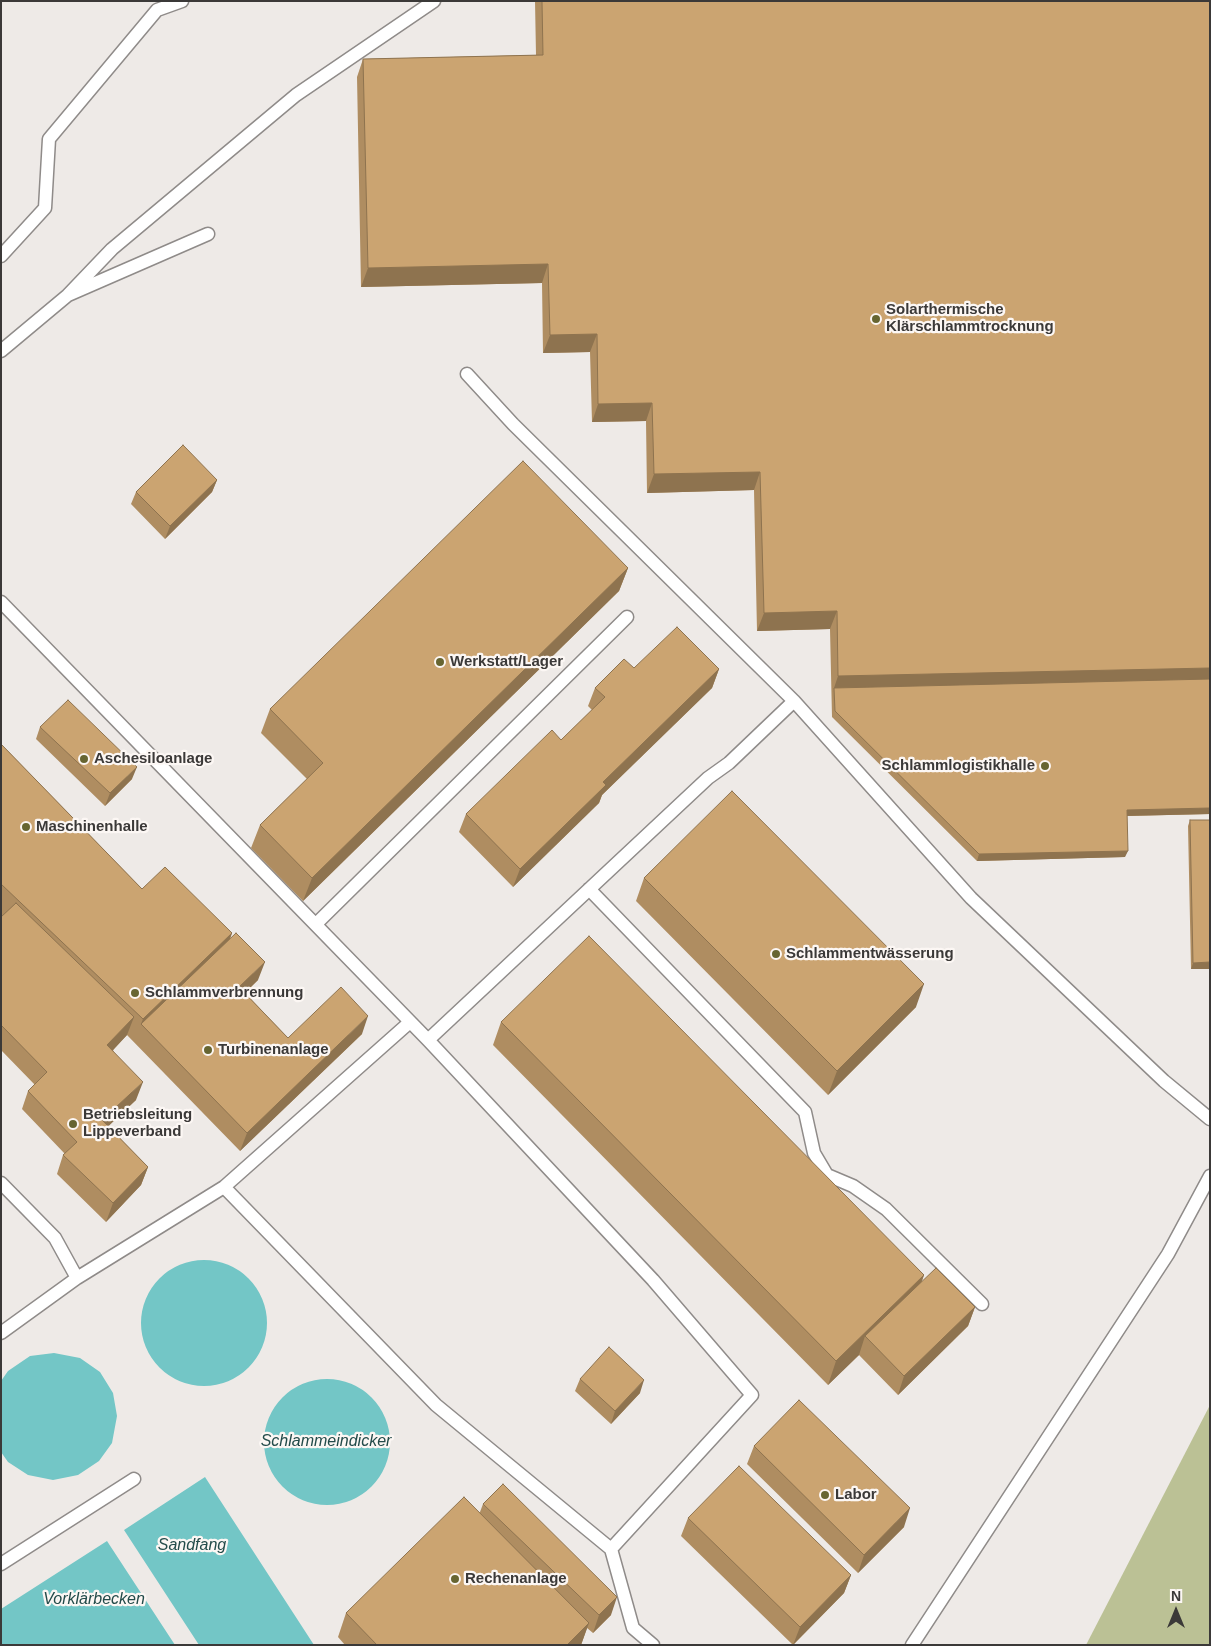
<!DOCTYPE html>
<meta charset="utf-8">
<style>
body{margin:0}
#map{position:relative;width:1211px;height:1646px;overflow:hidden;background:#eeeae7;font-family:Arial,sans-serif}
canvas{display:block}
.frame{position:absolute;inset:0;border:2px solid #3b3938;pointer-events:none}
.north{position:absolute;left:1151px;top:1586px;width:50px;height:50px;-webkit-text-stroke:4px #fcf7f4;paint-order:stroke;rotate:0deg;font-size:14px;font-weight:700;line-height:20px;text-align:center;color:#3b3938}
.north::after{content:'';display:block;margin:auto;width:18px;height:22px;background:#3b3938;clip-path:polygon(50% 0,100% 100%,50% 72%,0 100%)}
</style>
<div id="map">
<canvas width="1211" height="1646"></canvas>
<div class="frame"></div>
<div class="north">N</div>
</div>
<script>
const g = document.querySelector('canvas').getContext('2d');
g.lineJoin = 'round';
function fillPath(path, color) {
  g.fillStyle = color;
  g.fill(path, 'evenodd');
}
function toPath(rows) {
  const path = new Path2D();
  for (const r of rows) {
    if (r.length === 3) {
      path.moveTo(r[0] + r[2], r[1]);
      path.arc(r[0], r[1], r[2], 0, 2 * Math.PI);
      continue;
    }
    path.moveTo(r[0], r[1]);
    for (let i = 2; i < r.length; i += 2) path.lineTo(r[i], r[i + 1]);
  }
  return path;
}
function trace(path, color, width, dash) {
  g.strokeStyle = color;
  g.lineWidth = width;
  g.lineCap = dash ? 'butt' : 'round';
  g.setLineDash(dash || []);
  g.stroke(path);
}
function label(font, color, halo, rows, align = 'center') {
  g.font = font + ' Arial,sans-serif';
  g.lineWidth = 4.5;
  g.setLineDash([]);
  g.textBaseline = 'middle';
  g.strokeStyle = halo;
  g.fillStyle = color;
  for (const [text, x, y, turn = 0] of rows) {
    g.save();
    g.translate(x, y);
    g.rotate((+turn || 0) * Math.PI / 180);
    g.textAlign = isNaN(turn) ? turn : align;
    if (halo) g.strokeText(text, 0, 0);
    g.fillText(text, 0, 0);
    g.restore();
  }
}
const green = toPath([
 [1210,1405,1210,1645,1086,1645]
]);
const water = toPath([
 [204,1323,63],
 [54,1353,80,1358,100,1372,113,1393,117,1416,112,1443,99,1461,78,1475,53,1480,28,1475,8,1462,1,1452,1,1381,8,1371,30,1356],
 [327,1442,63],
 [205,1477,314,1645,199,1645,124,1530],
 [107,1541,175,1645,1,1645,1,1609]
]);
const service = toPath([
 [1,256,45,208,49,139,157,10,182,1],
 [68,295,112,249,296,95,434,1],
 [1,351,68,295,208,234],
 [1,602,428,1040,653,1280,752,1395,611,1549,633,1628,653,1645],
 [794,701,971,898,1164,1081,1210,1119],
 [589,889,805,1112,814,1153,827,1175,853,1186,886,1209,982,1304],
 [316,924,627,617],
 [428,1040,708,778,729,763,794,701,513,424,467,374],
 [1,1183,55,1238,77,1278,224,1187,410,1022],
 [224,1187,436,1405,611,1549],
 [1,1333,77,1278],
 [1,1564,134,1479],
 [912,1645,1168,1254,1210,1176]
]);
const wall = toPath([
 [535,1,1210,1,1210,814,1127,816,1125,857,977,861,832,717,830,629,757,631,754,490,647,493,646,421,592,422,590,352,543,353,542,283,361,287,357,77,363,59,536,55],
 [217,480,212,492,165,539,131,504,136,492],
 [628,568,619,591,303,901,251,848,260,825,307,779,261,733,270,709],
 [634,668,719,669,712,688,602,795,599,803,513,887,459,832,466,814,561,740,592,710,588,706,595,688],
 [40,727,132,779,105,806,36,739],
 [1,744,142,889,232,933,230,939,258,980,245,993,288,1038,362,1034,240,1151,127,1035,113,1050,136,1100,108,1126,148,1167,141,1185,106,1222,57,1174,63,1155,65,1154,22,1109,28,1091,35,1085,1,1050,1,917,2,916,1,915],
 [1190,820,1210,969,1191,969,1188,826],
 [644,878,916,1007,828,1095,636,901],
 [501,1022,924,1275,922,1281,975,1307,968,1326,898,1395,859,1355,828,1385,493,1045],
 [580,1379,640,1393,611,1424,575,1391],
 [754,1446,904,1527,858,1573,747,1464],
 [483,1504,611,1615,593,1633,587,1628,581,1645,345,1645,338,1637,346,1613,480,1512],
 [688,1518,851,1575,844,1593,793,1645,681,1536]
]);
const shadedWall = toPath([
 [548,264,542,283,361,287,368,268],
 [597,334,590,352,543,353,550,335],
 [652,403,646,421,592,422,598,404],
 [760,472,754,490,647,493,654,474],
 [217,480,212,492,165,539,170,526],
 [628,568,619,591,303,901,312,878],
 [837,611,830,629,757,631,764,613],
 [1210,668,1210,686,834,688,832,694,838,676],
 [719,669,712,688,602,795,599,803,513,887,520,869,603,782],
 [137,767,132,779,105,806,110,793],
 [1210,808,1210,814,1124,816,1127,810],
 [1128,851,1125,857,977,861,979,854],
 [232,933,223,957,141,1024,143,1019],
 [265,962,258,980,232,1005,239,987],
 [1210,962,1210,969,1191,969,1193,963],
 [924,984,916,1007,828,1095,837,1071],
 [368,1016,362,1034,240,1151,247,1133],
 [134,1017,127,1035,101,1063,107,1045],
 [143,1082,136,1100,96,1138,102,1120],
 [148,1167,141,1185,106,1222,113,1203],
 [924,1275,915,1299,865,1336,859,1355,828,1385,836,1361],
 [975,1307,968,1326,898,1395,904,1376],
 [644,1380,640,1393,611,1424,615,1411],
 [910,1508,904,1527,858,1573,864,1555],
 [851,1575,844,1593,793,1645,800,1627],
 [617,1597,611,1615,593,1633,599,1615],
 [589,1623,581,1645,567,1645]
]);
const building = toPath([
 [542,1,1210,1,1210,668,838,676,837,611,764,613,760,472,654,474,652,403,598,404,597,334,550,335,548,264,368,268,363,59,543,55,542,1],
 [183,445,217,480,170,526,136,492,183,445],
 [523,461,628,568,312,878,260,825,323,763,270,709,523,461],
 [677,627,719,669,603,782,606,785,520,869,466,814,552,730,561,740,605,697,595,688,624,659,634,668,677,627],
 [1210,679,1210,808,1127,810,1128,851,979,854,835,711,834,688,1210,679],
 [68,700,137,767,110,793,40,727,68,700],
 [1,744,142,889,165,867,232,933,143,1019,1,884,1,744],
 [732,791,924,984,837,1071,644,878,732,791],
 [1190,820,1210,820,1210,962,1193,963,1190,820],
 [16,903,134,1017,107,1045,143,1082,102,1120,148,1167,113,1203,63,1155,77,1142,28,1091,47,1072,1,1025,1,917,16,903],
 [236,933,265,962,239,987,288,1038,341,987,368,1016,247,1133,141,1024,236,933],
 [589,936,924,1275,836,1361,501,1022,589,936],
 [936,1268,975,1307,904,1376,865,1336,936,1268],
 [609,1347,644,1380,615,1411,580,1379,609,1347],
 [799,1400,910,1508,864,1555,754,1446,799,1400],
 [739,1466,851,1575,800,1627,688,1518,739,1466],
 [503,1484,617,1597,599,1615,483,1504,503,1484],
 [464,1497,589,1623,567,1645,377,1645,346,1613,464,1497]
]);
const markers = [
 [876,319,5,"#676531"],
 [440,662,5,"#676531"],
 [84,759,5,"#676531"],
 [1045,766,5,"#676531"],
 [26,827,5,"#676531"],
 [776,954,5,"#676531"],
 [135,993,5,"#676531"],
 [208,1050,5,"#676531"],
 [73,1124,5,"#676531"],
 [825,1495,5,"#676531"],
 [455,1579,5,"#676531"]
];
const poiNames = [
 ["Solarthermische",886,310],
 ["Klärschlammtrocknung",886,327],
 ["Werkstatt/Lager",450,662],
 ["Aschesiloanlage",94,759],
 ["Schlammlogistikhalle",1035,766,"right"],
 ["Maschinenhalle",36,827],
 ["Schlammentwässerung",786,954],
 ["Schlammverbrennung",145,993],
 ["Turbinenanlage",218,1050],
 ["Betriebsleitung",83,1115],
 ["Lippeverband",83,1132],
 ["Labor",835,1495],
 ["Rechenanlage",465,1579]
];
const waterNames = [
 ["Schlammeindicker",326,1442],
 ["Sandfang",192,1546],
 ["Vorklärbecken",94,1600]
];
fillPath(green, '#bbc195');
fillPath(water, '#73c6c6');
trace(service, '#8f8b89', 15);
trace(service, '#fff', 12);
fillPath(wall, '#af8d61');
fillPath(shadedWall, '#8e734f');
fillPath(building, '#cba471');
trace(building, '#8e734f', 1);
for (const [x, y, r, color] of markers) {
  const dot = new Path2D();
  dot.arc(x, y, r, 0, 2 * Math.PI);
  g.fillStyle = color;
  g.fill(dot);
  trace(dot, '#fcf7f4', 2);
}
label('bold 15px', '#3b3938', '#fcf7f4', poiNames, 'left');
label('italic 16px', '#234b4a', '#fcf7f4', waterNames);
</script>
